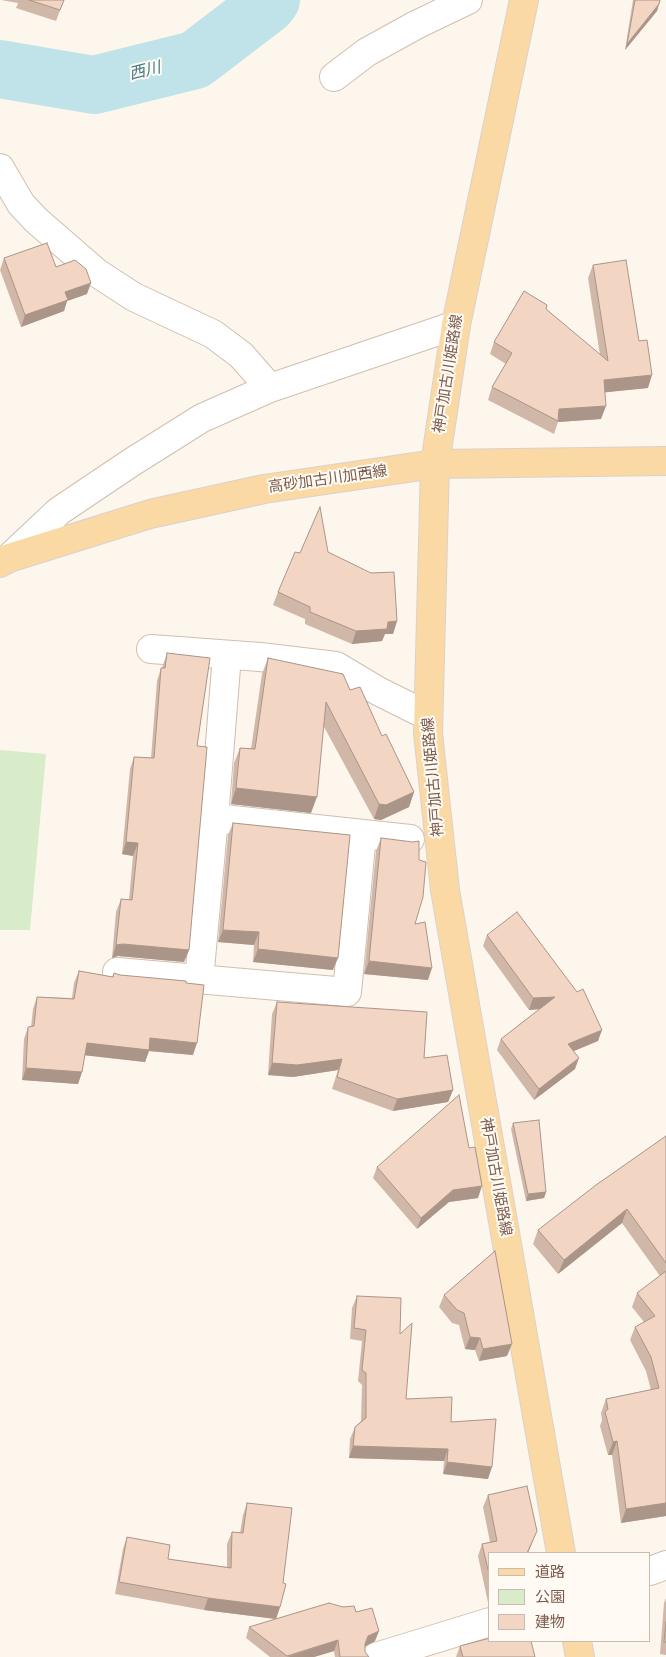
<!DOCTYPE html>
<meta charset="utf-8">
<style>
body{margin:0}
#map{position:relative;width:666px;height:1657px;overflow:hidden;background:#fdf6ec;font-family:Jost,"Noto Sans JP",sans-serif}
canvas{display:block}
.legend{position:absolute;left:488px;top:1552px;width:162px;height:90px;box-sizing:border-box;background:#fffaf3;border:1px solid #cabbb1;margin:0;padding:6px 9px;list-style:none;font-size:15px;color:#7a5c4d}
.legend li{display:flex;align-items:center;gap:10px;height:25px}
.legend b{width:25px;border:1px solid #cabbb1}
</style>
<div id="map">
<canvas width="666" height="1657"></canvas>
<ul class="legend">
<li><b style="height:6px;background:#fbd9a5"></b>道路</li>
<li><b style="height:14px;background:#d8ecc9"></b>公園</li>
<li><b style="height:14px;background:#f3d5c3"></b>建物</li>
</ul>
</div>
<script>
const g = document.querySelector('canvas').getContext('2d');
g.lineJoin = 'round';
function fillPath(path, color) {
  g.fillStyle = color;
  g.fill(path, 'evenodd');
}
function toPath(rows) {
  const path = new Path2D();
  for (const r of rows) {
    path.moveTo(r[0], r[1]);
    for (let i = 2; i < r.length; i += 2) path.lineTo(r[i], r[i + 1]);
  }
  return path;
}
function trace(path, color, width, dash) {
  g.strokeStyle = color;
  g.lineWidth = width;
  g.lineCap = dash ? 'butt' : 'round';
  g.setLineDash(dash || []);
  g.stroke(path);
}
function label(font, color, halo, rows, align = 'center') {
  g.font = font + ' Jost,"Noto Sans JP",sans-serif';
  g.lineWidth = 4;
  g.setLineDash([]);
  g.textBaseline = 'middle';
  g.strokeStyle = halo;
  g.fillStyle = color;
  for (const [text, x, y, turn = 0] of rows) {
    g.save();
    g.translate(x, y);
    g.rotate((+turn || 0) * Math.PI / 180);
    g.textAlign = isNaN(turn) ? turn : align;
    if (halo) g.strokeText(text, 0, 0);
    g.fillText(text, 0, 0);
    g.restore();
  }
}
const green = toPath([
 [0,750,46,754,30,930,0,930]
]);
const river = toPath([
 [0,69,94,85,195,60,267,5,271,0]
]);
const minor = toPath([
 [334,77,367,52,416,25,468,0],
 [0,168,21,204,36,220,97,273,134,297,213,334,241,355,270,388,456,325],
 [9,558,59,511,132,462,202,418,270,388],
 [151,649,260,657,336,666,378,691,428,716],
 [214,818,410,839],
 [117,972,347,992,362,834],
 [199,980,214,818,227,655],
 [650,1571,666,1565],
 [376,1657,490,1622]
]);
const major = toPath([
 [524,0,456,325,435,464,428,733,445,890,561,1553],
 [0,563,9,558,150,514,264,489,435,464,666,461],
 [577,1641,580,1657]
]);
const wall = toPath([
 [1,0,64,0,56,21,16,8,18,3],
 [633,0,660,0,657,11,625,50],
 [4,258,56,267,87,294,67,301,64,311,21,327,0,270],
 [593,265,648,388,605,392,601,419,558,422,554,434,488,400,492,387,506,364,490,354,494,342,546,309,600,355,588,278],
 [328,552,397,621,393,634,385,634,382,641,352,644,305,624,305,619,273,605,278,592,300,553],
 [167,653,197,746,189,950,184,962,118,956,112,958,116,912,121,899,129,900,133,856,122,854,130,769,134,757,151,758,157,681,161,668,162,668],
 [268,658,350,690,382,736,414,792,409,807,381,820,374,819,323,725,311,813,231,804,234,763,240,748,251,749,262,674],
 [233,823,333,970,253,962,254,945,218,942,228,835],
 [381,838,415,924,428,980,364,974,376,851],
 [487,935,598,1041,574,1051,575,1069,534,1100,497,1050,501,1039,540,1009,529,1010,483,946],
 [79,971,112,977,114,973,193,1055,149,1051,145,1062,85,1055,82,1072,78,1084,22,1080,24,1039,28,1027,31,1027,33,1009,37,997,72,998,74,983],
 [277,1002,424,1058,453,1090,448,1102,393,1111,332,1089,338,1070,293,1077,268,1075,272,1014],
 [513,1123,546,1192,544,1198,526,1201,511,1129],
 [666,1137,666,1516,621,1523,612,1455,608,1455,600,1426,602,1420,601,1413,606,1399,651,1390,646,1371,630,1340,635,1327,644,1322,632,1307,637,1293,660,1276,622,1223,558,1274,533,1244,538,1230],
 [469,1148,478,1198,449,1202,417,1229,373,1178,377,1167],
 [495,1251,507,1356,479,1361,475,1350,465,1349,459,1325,452,1323,439,1307,444,1295],
 [357,1296,400,1334,406,1399,451,1422,488,1479,443,1474,444,1461,349,1458,350,1439,355,1427,361,1421,362,1385,358,1381,362,1341,350,1339,352,1308],
 [488,1495,532,1543,490,1553,490,1606,489,1607,478,1556,482,1544,490,1542,483,1507],
 [247,1503,280,1607,276,1619,204,1610,115,1594,123,1549,127,1537,168,1559,227,1567,227,1544,232,1532,240,1533,243,1515],
 [666,1598,666,1655,660,1654,664,1603],
 [356,1612,375,1641,365,1647,365,1652,369,1657,335,1657,334,1651,314,1657,270,1657,246,1638,249,1627],
 [460,1646,535,1657,456,1657]
]);
const shadedWall = toPath([
 [659,4,657,11,625,50,627,44],
 [91,283,87,294,67,301,64,311,21,327,25,315,65,292],
 [652,375,648,388,599,393,604,380],
 [606,406,601,419,558,422,559,409],
 [397,621,393,634,385,634,382,641,352,644,356,631,388,622],
 [236,788,317,797,311,813,231,804],
 [414,792,409,807,381,820,374,819,379,804],
 [126,842,138,843,133,856,122,854],
 [223,930,259,932,254,945,218,942],
 [123,944,189,950,184,962,118,956,112,958,116,945],
 [258,949,338,958,333,970,253,962],
 [369,961,432,968,428,980,364,974],
 [555,997,551,1008,529,1010,533,998],
 [602,1030,598,1041,564,1055,568,1044],
 [150,1038,197,1043,193,1055,149,1051,145,1062,82,1055,87,1043],
 [579,1058,575,1069,534,1100,539,1089],
 [342,1059,338,1070,293,1077,268,1075,272,1063],
 [26,1068,82,1072,78,1084,22,1080],
 [453,1090,448,1102,393,1111,397,1099],
 [482,1186,478,1198,449,1202,417,1229,421,1218,453,1190],
 [546,1192,544,1198,526,1201,528,1194],
 [627,1209,622,1223,558,1274,564,1260],
 [470,1337,480,1338,475,1350,465,1349],
 [512,1344,507,1356,479,1361,483,1349],
 [617,1441,612,1455,608,1455,613,1442],
 [353,1446,448,1449,444,1461,349,1458],
 [447,1462,492,1467,488,1479,443,1474],
 [666,1503,666,1516,621,1523,626,1509],
 [537,1531,528,1553,527,1553],
 [208,1598,280,1607,276,1619,204,1610],
 [379,1631,375,1641,364,1647,365,1644,368,1636],
 [338,1640,334,1651,314,1657,287,1657]
]);
const building = toPath([
 [29,0,64,0,60,10,29,0],
 [635,0,660,0,659,4,627,44,635,0],
 [47,243,56,267,75,260,86,269,91,283,65,292,68,300,25,315,4,258,47,243],
 [626,260,639,341,647,340,652,375,604,380,606,406,559,409,558,421,492,387,512,353,494,342,524,291,547,305,546,309,608,361,593,265,626,260],
 [320,507,328,552,371,573,394,572,397,621,388,622,387,629,356,631,310,612,310,607,278,592,295,552,300,553,320,507],
 [167,653,210,658,197,746,207,747,189,950,123,944,116,945,121,899,132,900,138,843,126,842,134,757,154,758,161,668,165,668,167,653],
 [268,658,343,674,350,690,360,687,382,736,386,734,414,792,386,805,379,804,326,702,317,797,236,788,240,748,255,749,268,658],
 [233,823,350,835,338,958,258,949,259,932,223,930,233,823],
 [381,838,413,842,419,841,419,860,426,862,423,897,415,924,425,922,432,968,369,961,381,838],
 [517,912,577,992,583,989,602,1030,568,1044,579,1058,539,1089,501,1039,555,997,533,998,487,935,517,912],
 [79,971,113,977,114,973,120,975,186,981,186,983,204,985,197,1043,150,1038,149,1050,87,1043,82,1072,26,1068,28,1027,34,1026,37,997,74,999,79,971],
 [277,1002,427,1012,424,1058,447,1055,453,1090,397,1099,337,1077,342,1059,297,1065,272,1063,277,1002],
 [459,1095,469,1148,475,1147,482,1186,453,1190,421,1218,377,1167,459,1095],
 [539,1120,546,1192,528,1194,513,1123,539,1120],
 [666,1136,666,1263,627,1209,564,1260,538,1230,596,1185,666,1136],
 [495,1251,512,1344,483,1349,480,1338,470,1337,464,1313,457,1310,444,1295,495,1251],
 [666,1271,666,1503,626,1509,617,1441,613,1442,605,1412,608,1409,606,1399,659,1388,651,1357,635,1327,655,1316,637,1293,666,1271],
 [357,1296,401,1298,400,1334,412,1323,406,1399,452,1397,451,1422,496,1419,492,1467,447,1462,448,1449,353,1446,355,1427,366,1418,366,1373,362,1370,366,1330,354,1328,357,1296],
 [527,1486,537,1531,527,1553,490,1553,490,1578,482,1544,497,1541,488,1495,527,1486],
 [247,1503,292,1508,283,1583,286,1584,280,1607,208,1598,119,1582,127,1537,170,1545,168,1559,231,1568,232,1532,243,1533,247,1503],
 [329,1603,343,1607,354,1606,356,1612,372,1608,379,1631,368,1636,365,1644,365,1652,369,1657,340,1657,338,1640,287,1656,249,1627,329,1603],
 [666,1622,666,1642,664,1642,666,1622],
 [490,1638,490,1641,531,1641,535,1657,463,1657,460,1646,490,1638]
]);
const streetNames = [
 ["神戸加古川姫路線",449,374,-81],
 ["高砂加古川加西線",328,480,-8],
 ["神戸加古川姫路線",434,777,-95],
 ["神戸加古川姫路線",495,1177,80]
];
const waterNames = [
 ["西川",145,72,-14]
];
fillPath(green, '#d8ecc9');
trace(river, '#bfe3e8', 58);
trace(minor, '#d1beb0', 30);
trace(major, '#dad1cd', 30);
trace(minor, '#fff', 28);
trace(major, '#fbd9a5', 28);
fillPath(wall, '#d1b7a8');
fillPath(shadedWall, '#aa9588');
fillPath(building, '#f3d5c3');
trace(building, '#aa9588', 1);
label('15px', '#7a5c4d', '#fffaf3', streetNames);
label('italic 16px', '#437c86', '#fffaf3', waterNames);
</script>
